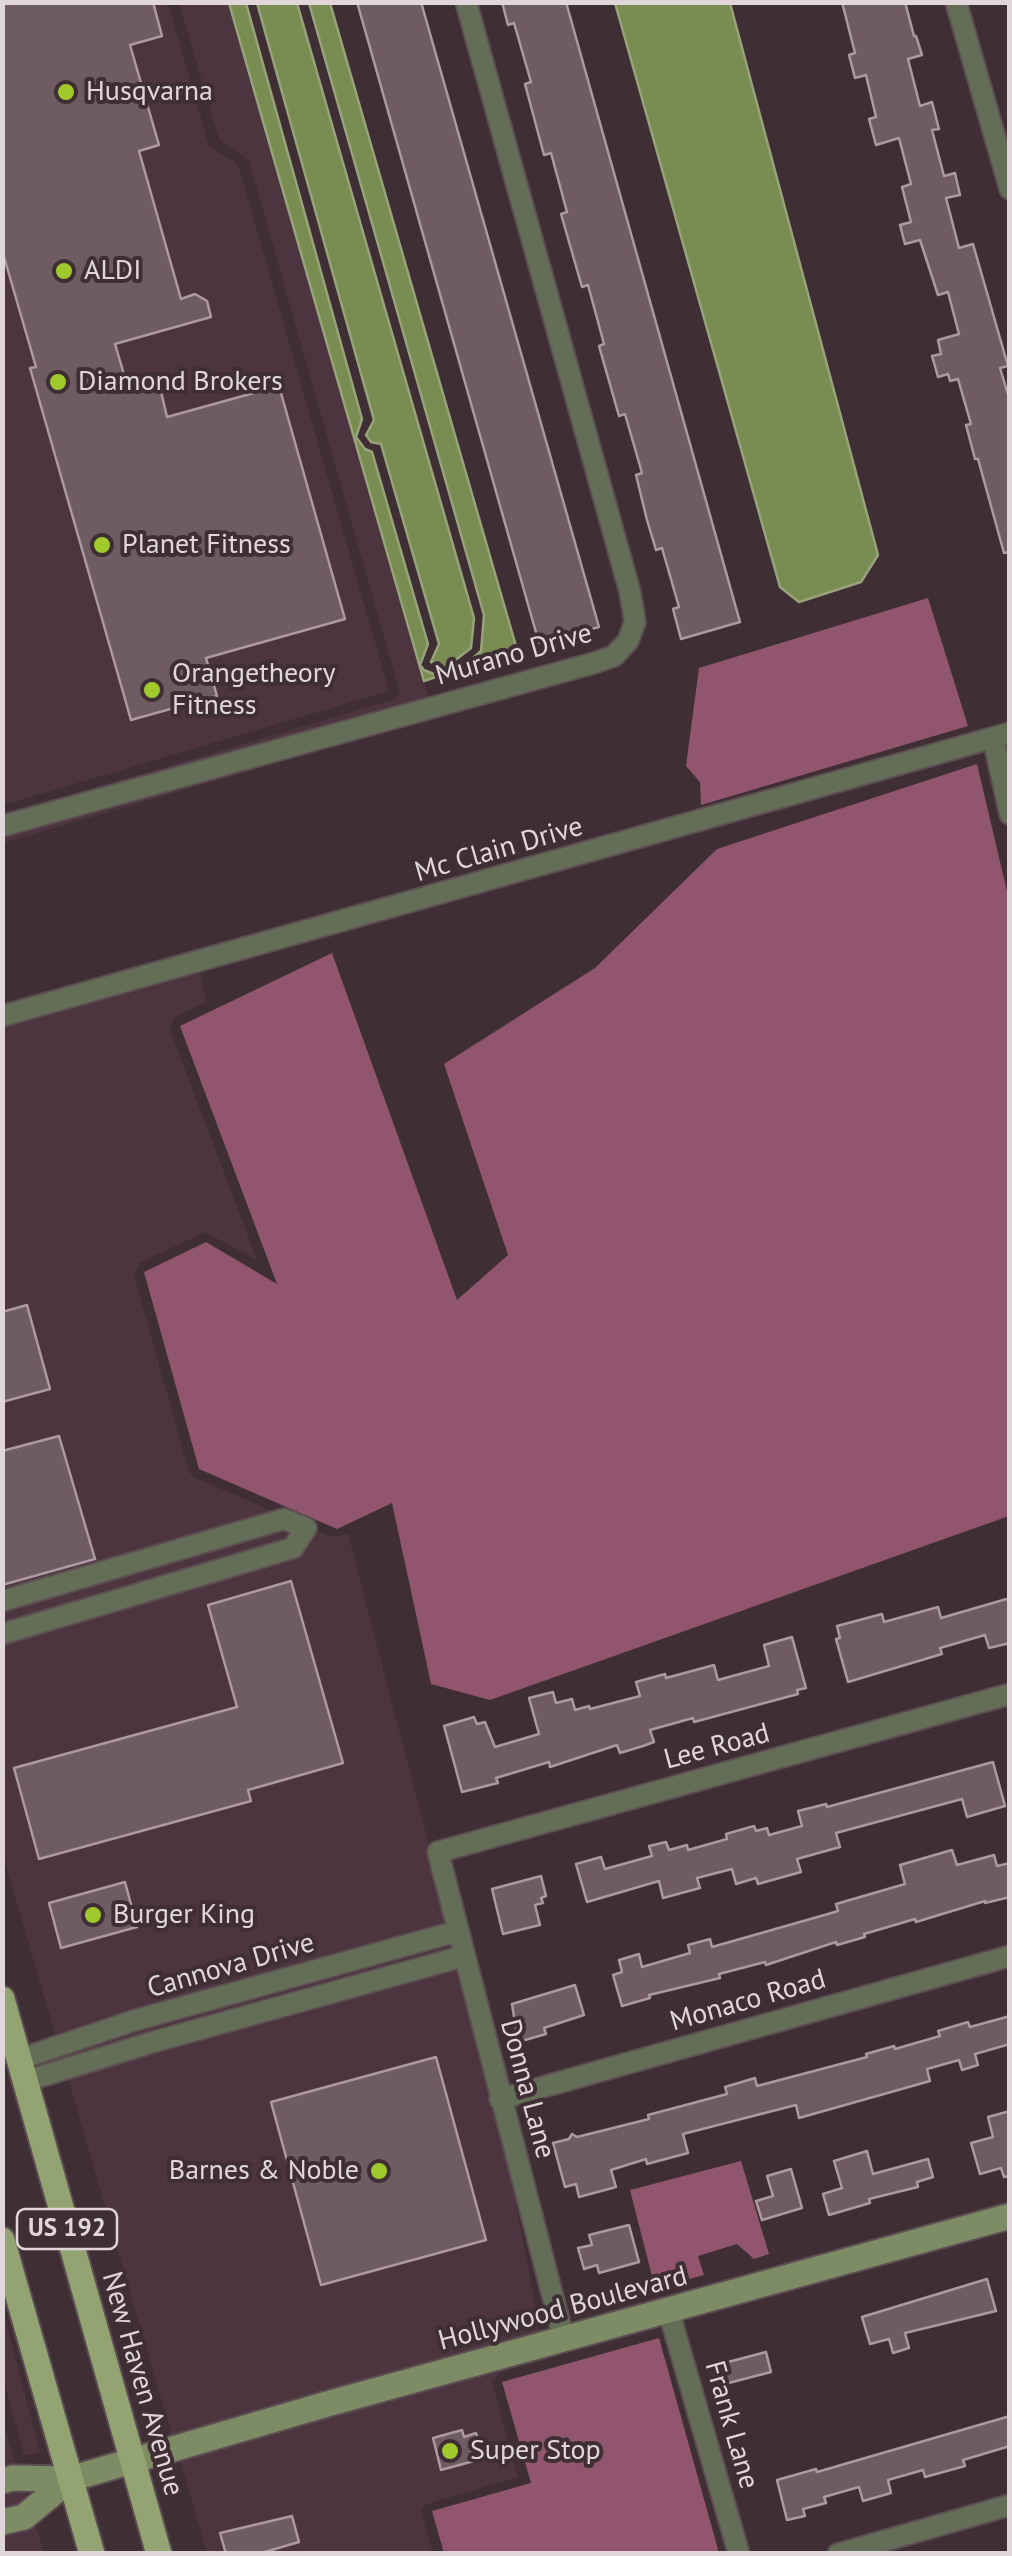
<!DOCTYPE html>
<style>
body{margin:0}
#map{position:relative;width:1012px;height:2556px;overflow:hidden;background:#3f2f35;font-family:"PT Sans",sans-serif}
canvas{display:block}
.frame{position:absolute;inset:0;border:5px solid #e1d6da;pointer-events:none}
</style>
<div id="map">
<canvas width="1012" height="2556"></canvas>
<div class="frame"></div>
</div>
<script>
const g = document.querySelector('canvas').getContext('2d');
g.lineJoin = 'round';
function fillPath(path, color) {
  g.fillStyle = color;
  g.fill(path, 'evenodd');
}
function toPath(rows) {
  const path = new Path2D();
  for (const r of rows) {
    path.moveTo(r[0], r[1]);
    for (let i = 2; i < r.length; i += 2) path.lineTo(r[i], r[i + 1]);
  }
  return path;
}
function trace(path, color, width, dash) {
  g.strokeStyle = color;
  g.lineWidth = width;
  g.lineCap = dash ? 'butt' : 'round';
  g.setLineDash(dash || []);
  g.stroke(path);
}
function label(font, color, halo, rows, align = 'center') {
  g.font = font + ' "PT Sans",sans-serif';
  g.lineWidth = 8;
  g.setLineDash([]);
  g.textBaseline = 'middle';
  g.strokeStyle = halo;
  g.fillStyle = color;
  for (const [text, x, y, turn = 0] of rows) {
    g.save();
    g.translate(x, y);
    g.rotate((+turn || 0) * Math.PI / 180);
    g.textAlign = isNaN(turn) ? turn : align;
    if (halo) g.strokeText(text, 0, 0);
    g.fillText(text, 0, 0);
    g.restore();
  }
}
const built = toPath([
 [3,3,168,3,209,146,238,164,389,691,3,805],
 [179,3,229,3,434,717,3,843,3,815,392,700,400,693,249,161,219,139],
 [198,968,207,1002,175,1017,169,1027,257,1260,205,1232,140,1263,134,1275,189,1472,194,1477,332,1537,348,1534,498,2110,541,2335,172,2436,3,1855,3,1023],
 [3,2310,40,2452,24,2456,3,2377],
 [545,2357,545,2360,500,2372,492,2382,518,2477,424,2505,421,2511,433,2553,207,2553,179,2457],
 [2,2419,12,2453,44,2553,3,2553]
]);
const forest = toPath([
 [928,598,968,726,701,805,700,782,686,766,699,668],
 [977,764,1010,904,1009,1516,490,1700,431,1684,392,1503,337,1529,199,1469,144,1272,206,1242,277,1284,180,1026,332,953,457,1300,508,1255,444,1064,595,968,717,849],
 [741,2161,769,2254,754,2259,737,2244,698,2256,704,2275,655,2288,630,2190],
 [659,2338,719,2553,444,2553,432,2511,531,2483,502,2382]
]);
const water = toPath([
 [229,3,246,3,362,419,356,437,365,449,372,452,428,644,420,665,424,670,439,676,424,681,229,3],
 [257,3,297,3,474,618,471,648,445,668,431,662,439,644,381,444,371,442,366,435,374,420,257,3],
 [309,3,330,3,518,653,458,671,481,651,484,615,309,3],
 [615,3,730,3,878,555,861,582,799,602,780,587,615,3]
]);
const building = toPath([
 [2,2,153,2,162,36,130,45,159,145,139,151,181,299,195,294,207,301,211,317,115,344,128,388,158,379,167,417,279,386,345,619,206,658,217,696,131,720,30,368,36,367,2,250,2,2],
 [357,2,421,2,599,627,539,643,357,2],
 [502,2,566,2,740,622,681,639,673,609,679,607,662,548,656,550,647,520,636,475,642,473,625,414,619,416,599,346,604,344,588,285,582,287,561,214,567,212,551,153,544,155,525,84,531,82,514,23,508,25,502,2],
 [842,2,905,2,914,36,916,36,922,55,908,59,920,106,932,102,939,129,932,130,944,176,955,173,960,195,946,198,959,248,973,244,1008,366,1000,368,1010,401,1010,552,1004,553,978,459,975,459,966,425,971,424,958,379,950,381,948,374,938,377,932,356,941,354,938,340,959,334,948,292,938,295,920,240,905,244,900,225,911,222,902,187,911,184,899,138,876,145,869,119,876,117,866,75,855,78,849,55,855,53,842,2],
 [27,1305,50,1389,2,1402,2,1312,27,1305],
 [59,1436,95,1559,2,1585,2,1451,59,1436],
 [291,1581,343,1763,248,1790,251,1801,39,1859,14,1768,237,1707,208,1605,291,1581],
 [1010,1598,1010,1643,989,1648,985,1635,940,1648,942,1654,848,1682,836,1639,840,1638,837,1626,882,1614,884,1622,938,1607,941,1618,1010,1598],
 [792,1637,806,1688,797,1690,798,1694,694,1722,693,1718,650,1730,654,1742,643,1746,620,1753,617,1745,550,1767,549,1762,496,1778,498,1783,462,1792,444,1726,474,1717,477,1724,485,1722,495,1747,539,1734,529,1698,553,1692,556,1703,572,1699,575,1710,589,1706,590,1709,640,1696,636,1682,665,1674,666,1678,714,1665,718,1680,769,1666,764,1645,792,1637],
 [993,1762,1005,1806,967,1817,962,1799,836,1833,840,1847,797,1859,801,1872,758,1884,756,1878,736,1884,732,1869,697,1878,700,1888,663,1898,659,1881,587,1902,576,1864,601,1857,605,1869,652,1856,649,1846,666,1842,669,1850,687,1845,688,1850,727,1839,726,1834,754,1826,756,1831,767,1828,769,1835,802,1826,798,1811,826,1804,827,1807,993,1762],
 [952,1850,957,1865,994,1855,997,1866,1010,1863,1010,1897,985,1903,985,1901,916,1922,915,1919,864,1934,865,1937,837,1945,836,1942,766,1965,765,1962,719,1974,720,1978,649,1995,650,1998,622,2006,613,1975,622,1972,619,1960,639,1954,642,1967,690,1953,688,1945,710,1939,712,1947,828,1914,838,1911,836,1904,905,1884,900,1865,952,1850],
 [541,1876,546,1896,541,1898,543,1903,535,1905,540,1925,503,1934,492,1889,541,1876],
 [125,1882,137,1927,61,1948,49,1903,125,1882],
 [575,1985,584,2015,544,2028,546,2034,518,2042,512,2004,575,1985],
 [1010,2016,1010,2044,975,2054,978,2065,962,2070,959,2060,927,2069,930,2081,799,2118,796,2105,683,2134,688,2153,647,2164,646,2159,611,2170,616,2187,579,2197,576,2184,565,2187,553,2143,569,2139,572,2134,577,2137,649,2119,648,2115,727,2094,725,2087,755,2078,757,2086,867,2057,866,2054,894,2046,895,2049,940,2036,938,2031,968,2022,970,2027,1010,2016],
 [436,2057,486,2240,321,2285,271,2102,436,2057],
 [1010,2111,1010,2176,1004,2177,1001,2168,980,2174,971,2143,993,2137,988,2117,1010,2111],
 [867,2151,873,2174,928,2159,933,2177,917,2182,918,2187,869,2199,870,2203,829,2215,823,2194,842,2188,834,2161,867,2151],
 [791,2169,802,2208,762,2220,756,2201,773,2196,767,2176,791,2169],
 [629,2225,639,2262,599,2273,597,2265,584,2269,578,2248,592,2245,589,2235,629,2225],
 [987,2279,996,2311,905,2333,909,2348,893,2353,889,2339,870,2344,862,2317,987,2279],
 [766,2352,771,2372,717,2386,713,2366,766,2352],
 [1010,2416,1010,2446,963,2460,965,2466,925,2477,923,2470,888,2480,891,2493,863,2501,859,2487,824,2497,826,2503,803,2509,805,2516,787,2520,777,2480,816,2469,817,2472,1010,2416],
 [462,2430,464,2437,476,2433,481,2449,471,2452,474,2461,441,2470,433,2438,462,2430],
 [292,2516,299,2542,258,2554,226,2554,220,2533,292,2516]
]);
const street = toPath([
 [956,2,1010,189],
 [993,738,1010,814],
 [2,826,594,663,614,656,628,641,635,622,630,592,466,2],
 [2,1016,1010,733],
 [2,1601,284,1519,306,1528,293,1548,2,1634],
 [20,2059,136,2020,458,1931],
 [26,2081,153,2042,464,1956],
 [500,2099,1010,1956],
 [669,2312,739,2554],
 [564,2340,438,1852,1010,1694],
 [838,2554,1010,2505]
]);
const secondary = toPath([
 [2,2481,13,2478,70,2479,327,2404,1010,2216],
 [2,2522,24,2517,70,2479]
]);
const primary = toPath([
 [2,1999,159,2554],
 [2,2240,92,2554]
]);
const markers = [
 [66,92,10,"#a0c92b"],
 [64,271,10,"#a0c92b"],
 [58,382,10,"#a0c92b"],
 [102,545,10,"#a0c92b"],
 [152,690,10,"#a0c92b"],
 [93,1915,10,"#a0c92b"],
 [379,2171,10,"#a0c92b"],
 [450,2451,10,"#a0c92b"]
];
const shields = [
 [67,2229,100]
];
const shieldNames = [
 ["US 192",67,2229]
];
const poiNames = [
 ["Husqvarna",86,92],
 ["ALDI",84,271],
 ["Diamond Brokers",78,382],
 ["Planet Fitness",122,545],
 ["Orangetheory",172,674],
 ["Fitness",172,706],
 ["Burger King",113,1915],
 ["Barnes & Noble",359,2171,"right"],
 ["Super Stop",470,2451]
];
const streetNames = [
 ["Murano Drive",514,655,-16],
 ["Mc Clain Drive",499,850,-16],
 ["Lee Road",717,1747,-15],
 ["Cannova Drive",231,1966,-16],
 ["Monaco Road",748,2001,-16],
 ["Donna Lane",527,2089,75],
 ["Hollywood Boulevard",563,2309,-15],
 ["New Haven Avenue",142,2384,74],
 ["Frank Lane",731,2425,74]
];
fillPath(built, '#4c353e');
fillPath(forest, '#91566e');
fillPath(water, '#798d52');
trace(water, '#98a37b', 2.5);
fillPath(building, '#6e5c62');
trace(building, '#ad99a0', 2.5);
trace(street, '#5c4d53', 24);
trace(secondary, '#5c4d53', 29);
trace(primary, '#5c4d53', 29);
trace(street, '#646d55', 20);
trace(secondary, '#7e8c65', 25);
trace(primary, '#93a472', 25);
for (const [x, y, r, color] of markers) {
  const dot = new Path2D();
  dot.arc(x, y, r, 0, 2 * Math.PI);
  g.fillStyle = color;
  g.fill(dot);
  trace(dot, '#3f2f35', 4);
}
for (const [x, y, w] of shields) {
  const box = new Path2D();
  box.roundRect(x - w / 2, y - 20, w, 40, 8);
  g.fillStyle = '#3f2f35';
  g.fill(box);
  trace(box, '#e1d6da', 2.5);
}
label('bold 25px', '#e1d6da', null, shieldNames);
label('28px', '#e1d6da', '#3f2f35', poiNames, 'left');
label('28px', '#e1d6da', '#3f2f35', streetNames);
</script>
